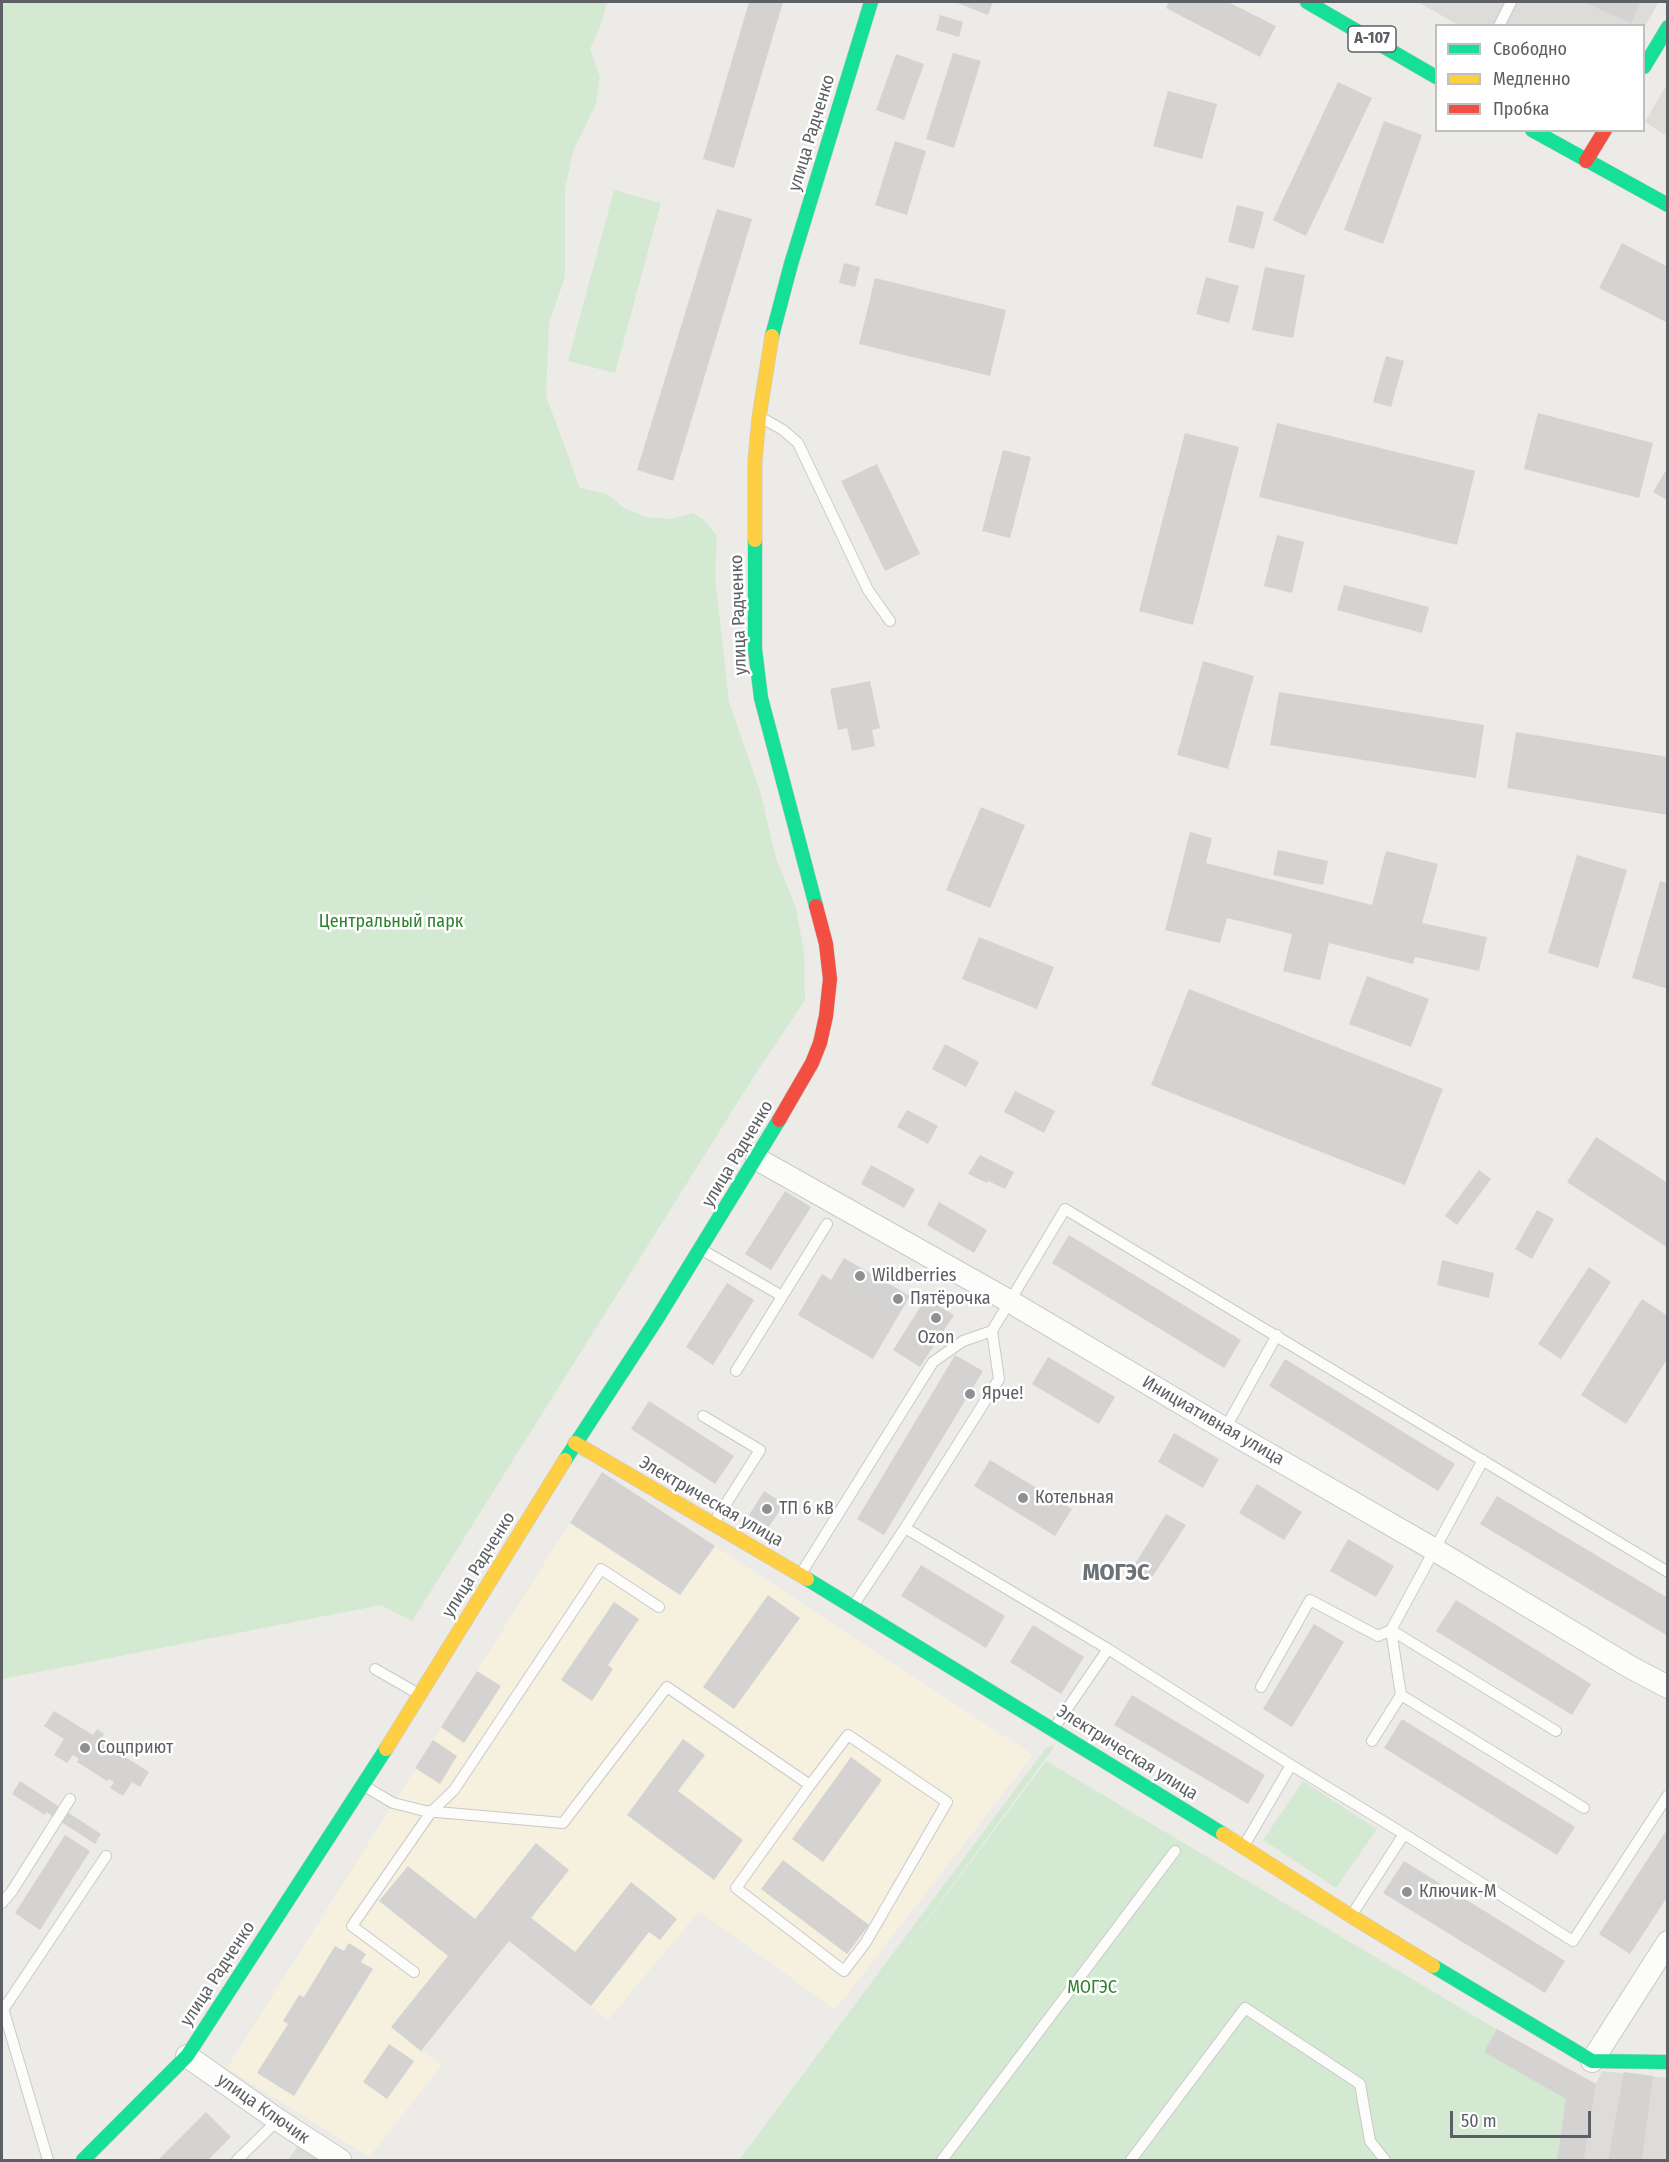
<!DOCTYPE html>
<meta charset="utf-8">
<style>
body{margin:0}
#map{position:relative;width:1669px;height:2162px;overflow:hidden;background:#ecebe7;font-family:"Fira Sans Condensed",sans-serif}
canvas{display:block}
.frame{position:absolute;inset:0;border:3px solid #5c6065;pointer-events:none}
.legend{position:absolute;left:1435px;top:24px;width:210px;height:108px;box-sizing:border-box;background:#fff;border:2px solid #bebfc1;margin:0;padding:8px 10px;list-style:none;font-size:18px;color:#5c6065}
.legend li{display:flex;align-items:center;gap:12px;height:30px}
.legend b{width:30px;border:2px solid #bebfc1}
.scale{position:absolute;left:1450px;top:2111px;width:141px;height:27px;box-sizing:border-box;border:3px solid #5c6065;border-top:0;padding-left:8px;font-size:18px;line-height:21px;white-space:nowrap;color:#5c6065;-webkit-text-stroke:4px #fff;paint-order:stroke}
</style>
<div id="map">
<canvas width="1669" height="2162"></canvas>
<div class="frame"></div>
<ul class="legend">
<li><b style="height:8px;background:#16e098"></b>Свободно</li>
<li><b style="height:8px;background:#ffcf43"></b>Медленно</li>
<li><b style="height:8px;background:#f24e42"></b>Пробка</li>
</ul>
<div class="scale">50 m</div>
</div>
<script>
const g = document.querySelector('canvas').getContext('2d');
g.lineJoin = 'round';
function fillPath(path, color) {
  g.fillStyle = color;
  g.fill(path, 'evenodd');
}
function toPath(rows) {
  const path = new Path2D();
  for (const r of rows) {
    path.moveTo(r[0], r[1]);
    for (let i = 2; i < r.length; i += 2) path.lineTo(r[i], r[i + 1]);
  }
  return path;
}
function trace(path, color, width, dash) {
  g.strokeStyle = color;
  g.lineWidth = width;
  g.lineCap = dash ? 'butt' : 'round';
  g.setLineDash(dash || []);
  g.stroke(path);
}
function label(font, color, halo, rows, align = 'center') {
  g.font = font + ' "Fira Sans Condensed",sans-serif';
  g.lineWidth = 5;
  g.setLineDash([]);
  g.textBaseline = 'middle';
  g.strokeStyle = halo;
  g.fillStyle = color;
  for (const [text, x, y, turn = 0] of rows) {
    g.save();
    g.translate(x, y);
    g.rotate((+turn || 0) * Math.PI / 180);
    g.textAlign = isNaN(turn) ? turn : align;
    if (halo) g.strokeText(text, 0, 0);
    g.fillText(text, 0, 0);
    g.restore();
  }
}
const commercial = toPath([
 [602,1472,1033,1755,835,2010,699,1911,608,2020,509,1941,421,2051,442,2065,369,2157,227,2068]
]);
const industrial = toPath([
 [1418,2,1659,2,1644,28,1644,26,1458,25],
 [1602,2071,1667,2078,1667,2160,1565,2160,1580,2082,1596,2084]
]);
const education = toPath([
 [1667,84,1667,136,1645,122],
 [300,2143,326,2160,288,2160]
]);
const green = toPath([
 [2,2,607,2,601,24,590,49,600,77,596,104,573,151,565,190,565,277,549,323,546,396,580,488,607,494,624,508,646,517,670,519,693,513,704,520,717,536,715,577,729,702,760,791,776,858,796,908,804,953,805,1000,756,1073,412,1621,381,1605,2,1679],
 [614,190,661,203,615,373,568,361],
 [1052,1746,1054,1747,866,2003,1046,1761,1580,2079,1565,2160,739,2160,1046,1748],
 [1303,1781,1377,1829,1336,1888,1263,1840]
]);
const building = toPath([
 [749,2,783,2,734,168,703,159],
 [955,2,993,2,988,15],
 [1169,2,1228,2,1276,26,1260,57,1166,8],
 [1583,2,1641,2,1631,23],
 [940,15,963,22,959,37,936,30],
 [953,53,981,61,954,148,926,139],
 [896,54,924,64,904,120,876,110],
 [1338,82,1372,98,1306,236,1273,220],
 [1168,91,1217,104,1202,159,1153,146],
 [1384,121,1422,135,1383,244,1344,230],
 [895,141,926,151,907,215,875,205],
 [1237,205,1264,212,1254,249,1228,242],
 [717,209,752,219,673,481,637,470],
 [1622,243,1668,267,1668,323,1599,288],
 [844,263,860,267,855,287,839,283],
 [1265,267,1305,275,1293,338,1252,330],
 [1206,277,1239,286,1229,323,1196,314],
 [875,278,1006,310,990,376,859,344],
 [1386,356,1404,361,1391,407,1373,402],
 [1538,413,1653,443,1639,498,1524,469],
 [1277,423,1475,471,1457,545,1259,497],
 [1185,433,1239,447,1193,625,1139,611],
 [1003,450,1031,457,1010,538,982,531],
 [877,464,920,554,885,571,841,481],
 [1668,467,1668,501,1653,492],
 [1277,535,1304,542,1292,593,1264,586],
 [1344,585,1429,607,1422,633,1337,610],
 [1203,661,1254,676,1228,769,1177,755],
 [870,681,880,728,872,730,875,746,852,751,847,728,838,730,830,689],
 [1279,692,1484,725,1476,778,1270,745],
 [1516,732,1668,757,1668,815,1507,788],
 [981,807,1025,825,990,908,946,890],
 [1190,832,1212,838,1206,863,1372,905,1386,851,1438,864,1422,923,1487,937,1479,971,1415,957,1413,964,1329,943,1320,980,1283,971,1292,934,1227,918,1220,943,1165,930],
 [1278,850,1328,861,1323,885,1273,875],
 [1577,855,1627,870,1598,968,1548,953],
 [1660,881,1668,883,1668,989,1632,978],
 [979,937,1054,967,1037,1009,962,979],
 [1367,976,1429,999,1411,1047,1349,1024],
 [1189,989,1443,1089,1405,1185,1151,1085],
 [945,1044,979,1062,966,1087,932,1069],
 [1015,1091,1055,1111,1044,1133,1004,1112],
 [907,1110,938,1126,928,1144,897,1127],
 [1596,1137,1668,1183,1668,1248,1567,1182],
 [980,1155,1014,1172,1005,1189,988,1181,987,1183,968,1174],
 [871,1165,915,1189,904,1208,861,1184],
 [1479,1170,1491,1179,1457,1225,1445,1216],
 [785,1191,811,1207,771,1270,745,1254],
 [939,1202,987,1230,974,1253,927,1225],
 [1537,1210,1554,1219,1532,1259,1515,1249],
 [1069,1235,1241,1340,1224,1368,1052,1263],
 [844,1258,910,1296,873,1359,798,1315,822,1274,831,1280],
 [1442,1260,1494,1273,1489,1298,1437,1285],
 [1589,1267,1611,1282,1561,1359,1538,1344],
 [727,1283,754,1300,713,1365,686,1347],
 [926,1298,954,1315,920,1367,893,1350],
 [1642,1299,1668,1316,1668,1358,1626,1424,1581,1395],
 [955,1355,983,1371,884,1535,857,1519],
 [1048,1357,1115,1397,1099,1424,1032,1384],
 [1285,1359,1455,1464,1438,1491,1269,1386],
 [649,1401,734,1456,715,1484,631,1429],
 [1174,1433,1219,1459,1203,1488,1158,1462],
 [990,1460,1072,1509,1055,1536,974,1486],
 [602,1472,715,1546,680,1595,570,1523],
 [1257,1484,1302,1512,1284,1540,1239,1513],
 [764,1491,784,1504,769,1527,749,1515],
 [1497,1496,1668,1598,1668,1636,1480,1524],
 [1166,1514,1186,1525,1151,1579,1133,1567],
 [1348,1539,1394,1566,1376,1597,1330,1571],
 [921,1565,1005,1616,986,1648,901,1596],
 [768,1595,800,1618,734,1709,703,1687],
 [1456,1600,1591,1684,1572,1715,1436,1631],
 [614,1602,639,1619,608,1665,613,1669,592,1701,561,1680],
 [1314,1624,1344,1642,1292,1727,1263,1709],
 [1033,1625,1084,1657,1061,1694,1010,1662],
 [477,1671,501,1686,464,1743,441,1727],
 [1132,1695,1265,1775,1248,1804,1114,1725],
 [54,1711,93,1735,97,1729,104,1734,100,1741,149,1772,140,1787,132,1782,123,1796,110,1788,114,1782,108,1779,107,1781,77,1762,79,1759,73,1755,67,1763,54,1755,64,1739,44,1726],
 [1402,1719,1575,1827,1557,1855,1384,1748],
 [683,1739,705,1755,678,1791,743,1840,714,1880,627,1815],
 [433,1740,457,1756,440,1784,415,1768],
 [851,1757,882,1780,823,1862,792,1839],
 [20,1781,101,1834,95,1844,46,1812,45,1815,12,1794],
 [1668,1828,1668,1896,1630,1954,1599,1934],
 [65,1835,90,1851,40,1930,15,1913],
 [536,1843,569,1870,531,1918,575,1952,631,1882,677,1919,660,1940,649,1932,591,2006,509,1941,421,2051,391,2027,448,1956,379,1901,408,1866,475,1919],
 [783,1860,869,1925,847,1954,761,1889],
 [1404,1861,1565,1961,1545,1993,1383,1893],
 [349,1943,366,1954,361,1962,373,1969,294,2096,257,2073,288,2024,283,2021,299,1995,304,1997,335,1946,344,1951],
 [1497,2029,1596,2084,1584,2160,1557,2160,1566,2099,1484,2052],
 [389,2044,414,2061,387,2099,363,2082],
 [1624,2072,1653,2076,1642,2160,1608,2160],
 [206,2112,231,2137,208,2160,158,2160]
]);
const lane = toPath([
 [1499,26,1511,2],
 [762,418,783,430,798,443,868,590,890,621],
 [704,1251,782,1296],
 [736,1371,827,1224],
 [703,1416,760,1450,715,1521],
 [1225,1429,1277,1335],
 [1483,1460,1391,1630,1556,1731],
 [905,1528,1108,1649,1054,1728],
 [802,1572,933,1362,963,1341,992,1331],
 [855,1603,905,1528,999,1379,992,1331,1065,1209,1668,1572],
 [1108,1649,1291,1765,1245,1844],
 [375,1669,417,1693],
 [1261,1687,1310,1600,1378,1636,1391,1630,1401,1695,1372,1741],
 [1401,1695,1584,1808],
 [1291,1765,1404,1834],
 [366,1787,393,1803,425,1811,563,1823,667,1687,810,1785,848,1735,947,1802,866,1942,844,1971,736,1888,810,1785],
 [2,1903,12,1891,70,1799],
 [1353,1913,1404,1834,1573,1941,1668,1795],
 [414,1972,352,1926,431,1812,454,1790,601,1569,659,1607],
 [2,2005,48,2160],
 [3,2010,106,1856],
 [237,2160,278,2120],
 [942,2160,1175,1851],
 [1131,2160,1245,2008,1360,2084,1370,2141,1385,2160]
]);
const street = toPath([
 [757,1159,1009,1301,1225,1429,1435,1550,1630,1667,1668,1687],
 [187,2056,278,2120,340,2160],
 [1592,2061,1668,1942]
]);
const fast = toPath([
 [1307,2,1436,77],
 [1644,67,1668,27],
 [1532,130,1668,205],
 [772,336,791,264,871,2],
 [755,540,755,649,761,698,816,906],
 [565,1460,655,1322,779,1120],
 [807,1579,1223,1834],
 [1433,1966,1592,2061,1668,2062],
 [83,2160,187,2056,386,1749]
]);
const slow = toPath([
 [755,540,755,461,759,417,772,336],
 [575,1443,807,1579],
 [386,1749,565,1460],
 [1223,1834,1351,1916,1433,1966]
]);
const jam = toPath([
 [1586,161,1605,130],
 [779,1120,812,1063,820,1043,826,1016,830,979,826,944,816,906]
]);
const markers = [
 [860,1276,6,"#8e9192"],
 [898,1299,6,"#8e9192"],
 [936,1318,6,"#8e9192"],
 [970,1394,6,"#8e9192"],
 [1023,1498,6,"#8e9192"],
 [767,1509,6,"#8e9192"],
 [85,1748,6,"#8e9192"],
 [1407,1892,6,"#8e9192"]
];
const shields = [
 [1372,39,48]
];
const shieldNames = [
 ["А-107",1372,39]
];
const streetNames = [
 ["улица Радченко",812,133,-73],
 ["улица Радченко",739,615,-92],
 ["улица Радченко",738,1154,-59],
 ["Инициативная улица",1213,1421,30],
 ["Электрическая улица",711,1502,30],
 ["улица Радченко",479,1565,-58],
 ["Электрическая улица",1127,1753,32],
 ["улица Радченко",218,1974,-57],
 ["улица Ключик",263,2109,35]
];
const parkNames = [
 ["Центральный парк",391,922],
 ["МОГЭС",1092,1988]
];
const poiNames = [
 ["Wildberries",872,1276],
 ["Пятёрочка",910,1299],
 ["Ozon",936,1338,"center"],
 ["Ярче!",982,1394],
 ["Котельная",1035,1498],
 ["ТП 6 кВ",779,1509],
 ["Соцприют",97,1748],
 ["Ключик-М",1419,1892]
];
const districtNames = [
 ["МОГЭС",1116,1573]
];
fillPath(commercial, '#f6f0df');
fillPath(industrial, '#dddcd8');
fillPath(education, '#dedcd6');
fillPath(green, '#d4e9d1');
fillPath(building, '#d4d3d1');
trace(lane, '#c9c9c9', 12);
trace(street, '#c9c9c9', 24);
trace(fast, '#c7c8c7', 15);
trace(slow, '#c7c8c7', 15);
trace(jam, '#c7c8c7', 15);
trace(lane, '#fcfcfb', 10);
trace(street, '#fcfcfb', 22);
trace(fast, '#16e098', 14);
trace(slow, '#ffcf43', 14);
trace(jam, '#f24e42', 14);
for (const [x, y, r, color] of markers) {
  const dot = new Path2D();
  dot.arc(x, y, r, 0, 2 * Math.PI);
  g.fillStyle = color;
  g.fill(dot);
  trace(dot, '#fff', 2);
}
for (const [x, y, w] of shields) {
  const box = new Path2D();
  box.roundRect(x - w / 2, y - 13, w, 26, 4.5);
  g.fillStyle = '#fff';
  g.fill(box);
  trace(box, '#5c6065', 1.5);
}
label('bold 16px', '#5c6065', null, shieldNames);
label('18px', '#5c6065', '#fff', streetNames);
label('18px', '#2f822f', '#fff', parkNames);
label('18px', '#5c6065', '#fff', poiNames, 'left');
label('bold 24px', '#6d7277', '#fff', districtNames);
</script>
